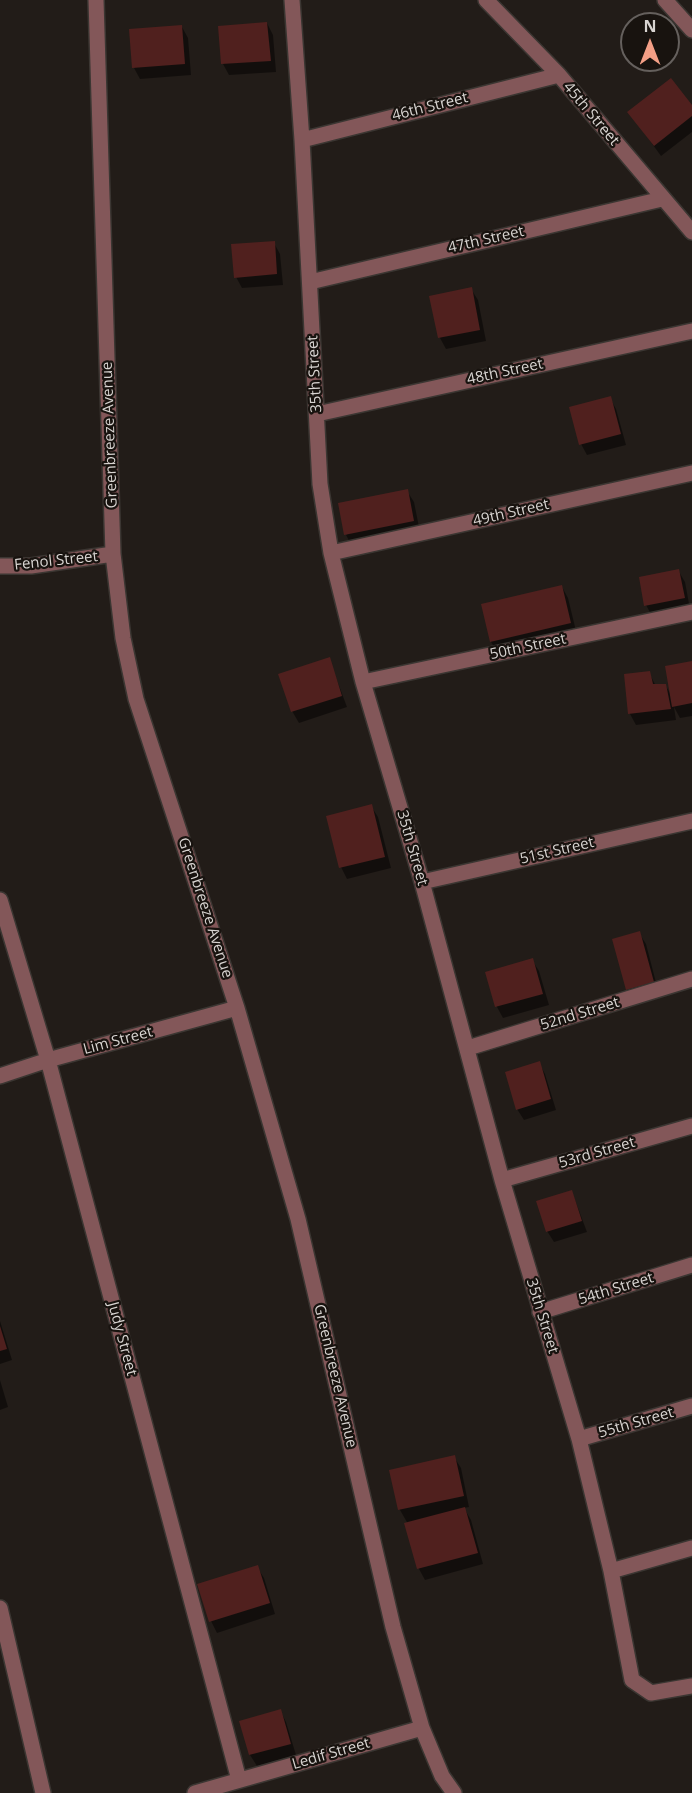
<!DOCTYPE html>
<style>
body{margin:0}
#map{position:relative;width:692px;height:1793px;overflow:hidden;background:#221c18;font-family:"Open Sans",sans-serif}
canvas{display:block}
.north{position:absolute;left:620px;top:12px;width:60px;height:60px;box-sizing:border-box;background:#18130f;border:2px solid #65605d;border-radius:50%;rotate:0deg;font-size:16px;font-weight:700;line-height:24px;text-align:center;color:#d8d4d1}
.north::after{content:'';display:block;margin:auto;width:21px;height:27px;background:#f39f86;clip-path:polygon(50% 0,100% 100%,50% 72%,0 100%)}
</style>
<div id="map">
<canvas width="692" height="1793"></canvas>
<div class="north">N</div>
</div>
<script>
const g = document.querySelector('canvas').getContext('2d');
g.lineJoin = 'round';
function fillPath(path, color) {
  g.fillStyle = color;
  g.fill(path, 'evenodd');
}
function toPath(rows) {
  const path = new Path2D();
  for (const r of rows) {
    path.moveTo(r[0], r[1]);
    for (let i = 2; i < r.length; i += 2) path.lineTo(r[i], r[i + 1]);
  }
  return path;
}
function trace(path, color, width, dash) {
  g.strokeStyle = color;
  g.lineWidth = width;
  g.lineCap = dash ? 'butt' : 'round';
  g.setLineDash(dash || []);
  g.stroke(path);
}
function label(font, color, halo, rows, align = 'center') {
  g.font = font + ' "Open Sans",sans-serif';
  g.lineWidth = 4.5;
  g.setLineDash([]);
  g.textBaseline = 'middle';
  g.strokeStyle = halo;
  g.fillStyle = color;
  for (const [text, x, y, turn = 0] of rows) {
    g.save();
    g.translate(x, y);
    g.rotate((+turn || 0) * Math.PI / 180);
    g.textAlign = isNaN(turn) ? turn : align;
    if (halo) g.strokeText(text, 0, 0);
    g.fillText(text, 0, 0);
    g.restore();
  }
}
const shadow = toPath([
 [267,23,273,35,276,72,229,75,223,64],
 [182,27,188,38,191,75,140,79,134,68],
 [692,108,692,132,661,156,629,112],
 [274,243,280,254,283,285,242,288,236,277],
 [471,289,478,300,486,341,446,349,440,338],
 [610,398,616,409,626,445,587,455,581,444],
 [407,491,414,502,420,532,352,546,346,535],
 [678,570,685,582,690,609,652,616,646,605],
 [562,587,568,598,577,635,498,653,491,642,483,605],
 [329,659,347,707,299,723,292,711],
 [692,662,692,716,680,718,674,707,676,720,636,725,630,714,625,675,649,673,656,686,665,685,672,696],
 [371,806,378,817,391,868,347,879,341,867],
 [639,933,646,944,659,994,633,1000,627,989],
 [532,960,539,971,549,1005,503,1018,497,1007,487,973],
 [539,1063,545,1074,556,1110,524,1120,517,1109],
 [572,1192,587,1232,554,1242,547,1231],
 [0,1321,12,1360,0,1364],
 [0,1380,8,1407,0,1410],
 [454,1457,461,1468,469,1507,464,1508,471,1520,483,1564,425,1580,419,1569,408,1524,400,1510,391,1471],
 [257,1567,264,1578,275,1614,217,1633,211,1621],
 [280,1710,286,1722,296,1755,257,1766,250,1755,241,1722]
]);
const building = toPath([
 [267,22,271,61,221,64,218,26],
 [182,25,185,64,132,68,129,29],
 [671,78,692,105,692,116,654,146,627,112],
 [275,241,277,274,234,278,231,244],
 [472,287,480,330,438,338,429,296],
 [611,396,621,434,579,445,569,407],
 [408,489,414,521,344,535,338,503],
 [679,569,685,598,644,606,639,577],
 [562,585,571,623,490,642,481,604],
 [330,657,342,696,291,712,278,674],
 [692,661,692,703,672,707,665,666],
 [650,671,653,684,666,684,671,709,628,714,624,674],
 [372,804,385,857,339,868,326,816],
 [640,931,654,982,626,990,612,939],
 [533,958,543,994,495,1007,485,972],
 [540,1061,551,1099,516,1110,505,1072],
 [572,1190,582,1221,546,1232,536,1201],
 [0,1326,7,1349,0,1351],
 [455,1455,464,1496,398,1510,389,1470],
 [465,1507,478,1553,417,1569,404,1523],
 [258,1565,270,1603,209,1622,197,1584],
 [281,1709,291,1744,249,1755,239,1721]
]);
const minor = toPath([
 [96,0,113,554,123,638,136,699,237,1008,298,1219,393,1627,422,1728,442,1776,454,1793],
 [292,0,302,140,320,484,331,553,363,682,422,882,502,1180,579,1439,611,1571,632,1680,651,1693,692,1686],
 [486,0,559,75,692,232],
 [665,0,692,30],
 [302,140,559,75],
 [310,282,662,199],
 [317,414,692,331],
 [331,553,692,473],
 [0,566,31,566,113,554],
 [363,682,692,612],
 [422,882,692,821],
 [0,900,48,1060,239,1780],
 [468,1048,692,979],
 [0,1076,48,1060,237,1008],
 [502,1180,692,1126],
 [540,1312,692,1265],
 [579,1439,692,1406],
 [611,1571,692,1548],
 [0,1608,43,1793],
 [195,1793,422,1728]
]);
const streetNames = [
 ["46th Street",430,107,-14],
 ["45th Street",591,114,50],
 ["47th Street",486,240,-13],
 ["48th Street",505,372,-12],
 ["35th Street",315,374,-93],
 ["Greenbreeze Avenue",110,435,-92],
 ["49th Street",511,513,-13],
 ["Fenol Street",56,561,-6],
 ["50th Street",528,647,-12],
 ["35th Street",412,848,74],
 ["51st Street",557,851,-13],
 ["Greenbreeze Avenue",205,908,72],
 ["52nd Street",580,1014,-17],
 ["Lim Street",118,1041,-15],
 ["53rd Street",597,1153,-16],
 ["54th Street",616,1289,-17],
 ["35th Street",542,1316,73],
 ["Judy Street",122,1339,75],
 ["Greenbreeze Avenue",335,1376,77],
 ["55th Street",636,1423,-16],
 ["Ledif Street",331,1754,-16]
];
fillPath(shadow, '#0007');
fillPath(building, '#50201e');
trace(minor, '#3b3632', 18);
trace(minor, '#835759', 15);
label('15px', '#d8d4d1', '#18130f', streetNames);
</script>
